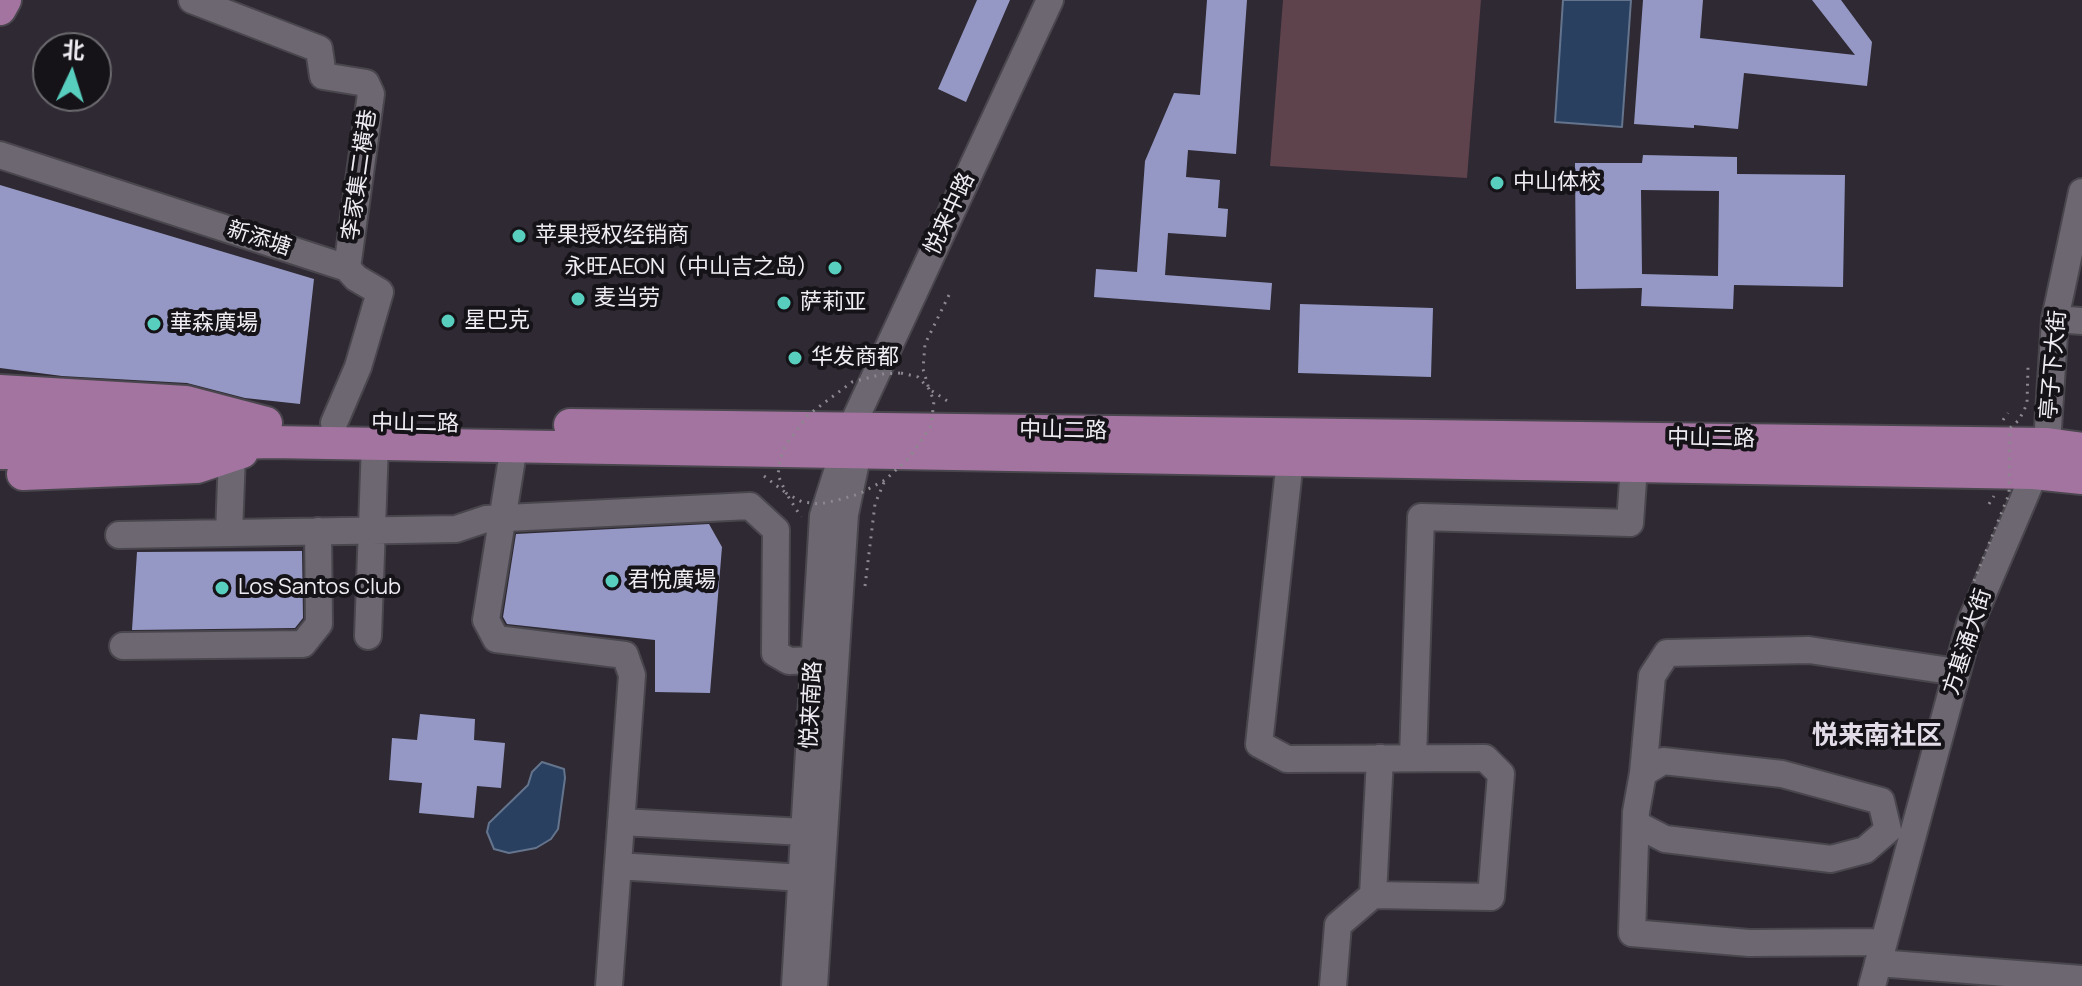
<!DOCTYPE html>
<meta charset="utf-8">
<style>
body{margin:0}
#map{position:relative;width:2082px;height:986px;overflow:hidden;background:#2e2932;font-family:Manrope,"Noto Sans SC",sans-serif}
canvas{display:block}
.north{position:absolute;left:32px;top:32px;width:80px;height:80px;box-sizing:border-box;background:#151317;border:2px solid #6c6a6f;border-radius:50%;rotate:4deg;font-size:22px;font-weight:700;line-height:32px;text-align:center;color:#efecf3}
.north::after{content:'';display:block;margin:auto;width:28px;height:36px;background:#58cebf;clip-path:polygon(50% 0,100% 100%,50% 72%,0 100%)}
</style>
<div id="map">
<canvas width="2082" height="986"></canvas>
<div class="north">北</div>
</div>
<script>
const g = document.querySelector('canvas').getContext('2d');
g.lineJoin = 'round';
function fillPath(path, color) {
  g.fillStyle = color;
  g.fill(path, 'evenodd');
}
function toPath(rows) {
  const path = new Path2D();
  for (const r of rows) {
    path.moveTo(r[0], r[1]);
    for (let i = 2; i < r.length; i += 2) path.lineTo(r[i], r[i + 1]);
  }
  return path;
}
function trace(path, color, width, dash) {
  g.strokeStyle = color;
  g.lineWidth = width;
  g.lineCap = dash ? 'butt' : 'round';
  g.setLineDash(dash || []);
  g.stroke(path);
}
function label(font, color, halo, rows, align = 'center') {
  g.font = font + ' Manrope,"Noto Sans SC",sans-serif';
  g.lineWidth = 8;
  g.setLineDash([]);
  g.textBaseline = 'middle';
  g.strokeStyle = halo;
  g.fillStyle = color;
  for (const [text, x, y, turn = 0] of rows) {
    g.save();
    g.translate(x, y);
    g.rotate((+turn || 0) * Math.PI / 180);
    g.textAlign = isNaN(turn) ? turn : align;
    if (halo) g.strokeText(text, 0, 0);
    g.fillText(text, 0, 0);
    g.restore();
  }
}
const green = toPath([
 [1283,0,1481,0,1467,178,1270,166]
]);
const water = toPath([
 [1563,0,1631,0,1622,127,1555,122,1563,0],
 [542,762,564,769,565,778,558,829,551,839,536,848,509,853,494,849,487,832,489,823,528,785,532,772,542,762]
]);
const building = toPath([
 [977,0,1010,0,966,102,938,89],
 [1207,0,1247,0,1236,154,1188,150,1186,177,1220,180,1218,208,1228,209,1226,237,1168,233,1165,275,1272,283,1270,310,1094,297,1096,269,1137,272,1145,161,1174,93,1200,95],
 [1643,0,1703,0,1700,38,1855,55,1812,0,1841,0,1872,42,1867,86,1744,73,1738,129,1694,125,1694,128,1634,124],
 [1643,155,1737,157,1737,174,1845,175,1843,287,1734,285,1733,309,1641,306,1642,288,1576,289,1575,163,1642,163],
 [1641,190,1719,191,1718,276,1642,274],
 [0,185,314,279,300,404,245,398,187,383,62,376,0,368],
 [1300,304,1433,308,1431,377,1298,373],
 [709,524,722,547,710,693,655,692,655,640,507,624,503,617,516,534],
 [302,551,303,618,295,628,132,630,137,552],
 [420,714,475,719,474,740,505,743,501,788,477,786,474,818,419,813,422,783,389,780,392,738,417,740]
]);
const path = toPath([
 [949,295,925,344,923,369,929,389,952,404],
 [2003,420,2008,413],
 [764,476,786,493,801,517],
 [1989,504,1994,496],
 [865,586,875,504,885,480]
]);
const minor = toPath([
 [192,0,319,49,323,76,366,83,371,94,347,268],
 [0,155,347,268,356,278,380,292,358,367,334,423],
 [2055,319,2082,321],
 [514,446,486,620,496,639,625,655,632,675,609,986],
 [1290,460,1259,744,1287,759,1485,758,1501,774,1491,897,1373,895],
 [229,533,232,455],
 [119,535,456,529,486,519,750,506,776,530,775,653,789,661,815,660],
 [368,636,375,444],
 [123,646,303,644,319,624,318,531],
 [1413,758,1421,517,1630,523,1634,466],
 [621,822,804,832],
 [1636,824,1665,839,1831,859,1865,850,1888,830,1881,801,1782,774,1663,761,1643,773],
 [618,866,802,878],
 [1883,942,1749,943,1632,933,1636,812,1643,773,1652,676,1667,653,1809,650,1957,672],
 [1878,963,2082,979],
 [795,986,823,516,851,428,1050,0],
 [814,986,845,514,857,457],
 [1333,986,1338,925,1373,895,1380,758],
 [1872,986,1970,624,2047,444,2055,319,2082,192]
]);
const major = toPath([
 [0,9,5,0],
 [0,391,186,402,266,423],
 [0,421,215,422],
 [570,425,2047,444,2082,449],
 [0,453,49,453,172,445,271,442,2034,473,2082,478],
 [23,474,197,467,242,452]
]);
const pathBridge = toPath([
 [901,373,918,377,929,389,934,401,931,426,909,458,885,480,859,494,838,500,820,504,802,502,786,493,778,475,780,460,785,446,808,415,852,382,883,374,901,373],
 [1974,581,2009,494,2010,428,2019,420,2027,404,2028,367]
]);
const markers = [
 [1497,183,8,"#58cebf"],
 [519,236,8,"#58cebf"],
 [835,268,8,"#58cebf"],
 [578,299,8,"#58cebf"],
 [784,303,8,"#58cebf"],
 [448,321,8,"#58cebf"],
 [154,324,8,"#58cebf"],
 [795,358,8,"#58cebf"],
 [612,581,8,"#58cebf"],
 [222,588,8,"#58cebf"]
];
const streetNames = [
 ["李家集二橫巷",360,175,-82],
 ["悦来中路",950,214,-65],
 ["新添塘",259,239,18],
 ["亭子下大街",2054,365,-85],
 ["中山二路",415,424,1],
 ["中山二路",1063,431,1],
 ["中山二路",1711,439,1],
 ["方基涌大街",1968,642,-72],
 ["悦来南路",812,705,-87]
];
const poiNames = [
 ["中山体校",1513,183],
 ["苹果授权经销商",535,236],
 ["永旺AEON（中山吉之岛）",819,268,"right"],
 ["麦当劳",594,299],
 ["萨莉亚",800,303],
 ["星巴克",464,321],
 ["華森廣場",170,324],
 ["华发商都",811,358],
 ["君悅廣場",628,581],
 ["Los Santos Club",238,588]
];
const quarterNames = [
 ["悦来南社区",1877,737]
];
fillPath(green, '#5e424c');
fillPath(water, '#294061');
trace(water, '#64748d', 2);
fillPath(building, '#9598c4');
trace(minor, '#4a464e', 30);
trace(major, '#4a464e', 36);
trace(path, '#8c8890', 3, [2, 6]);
trace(minor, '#6c6771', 26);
trace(major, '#a374a0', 32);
trace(pathBridge, '#8c8890', 3, [2, 6]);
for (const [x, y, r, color] of markers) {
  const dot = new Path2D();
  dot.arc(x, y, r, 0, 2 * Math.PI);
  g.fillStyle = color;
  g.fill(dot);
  trace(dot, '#151317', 3);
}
label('22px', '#efecf3', '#151317', streetNames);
label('22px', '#efecf3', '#151317', poiNames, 'left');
label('bold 26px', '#e2dce8', '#151317', quarterNames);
</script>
